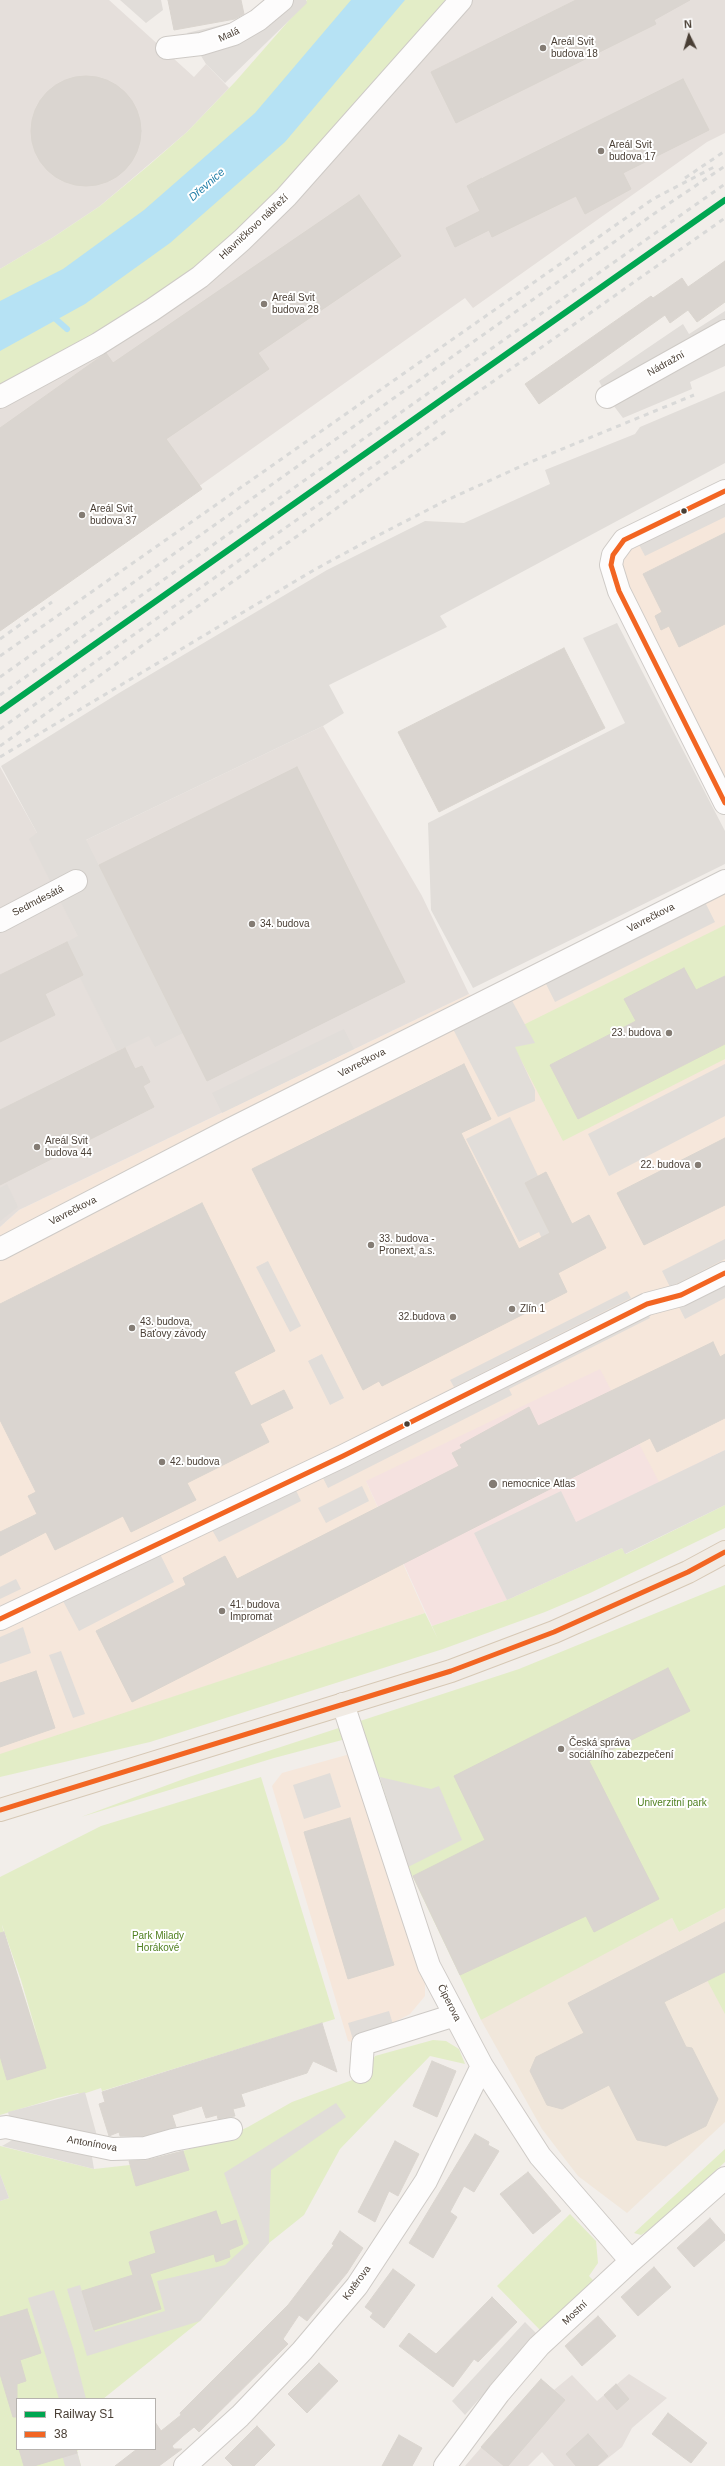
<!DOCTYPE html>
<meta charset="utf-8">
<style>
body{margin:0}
#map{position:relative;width:725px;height:2466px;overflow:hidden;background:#f2eeea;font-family:Helvetica,sans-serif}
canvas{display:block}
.legend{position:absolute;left:16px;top:2398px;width:140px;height:52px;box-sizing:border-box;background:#fff;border:1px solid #b6b2ae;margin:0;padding:5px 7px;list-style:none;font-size:12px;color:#493e34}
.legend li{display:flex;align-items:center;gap:8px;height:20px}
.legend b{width:20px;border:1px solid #b6b2ae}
.north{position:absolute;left:669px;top:16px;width:40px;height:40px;-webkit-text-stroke:3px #fff;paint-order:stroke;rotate:355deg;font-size:11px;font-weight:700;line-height:16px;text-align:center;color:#493e34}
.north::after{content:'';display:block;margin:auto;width:14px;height:18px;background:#493e34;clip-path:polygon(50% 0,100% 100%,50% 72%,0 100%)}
</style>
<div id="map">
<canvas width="725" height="2466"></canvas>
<ul class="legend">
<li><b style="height:5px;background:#00a651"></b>Railway S1</li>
<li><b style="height:5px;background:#f26522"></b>38</li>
</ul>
<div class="north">N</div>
</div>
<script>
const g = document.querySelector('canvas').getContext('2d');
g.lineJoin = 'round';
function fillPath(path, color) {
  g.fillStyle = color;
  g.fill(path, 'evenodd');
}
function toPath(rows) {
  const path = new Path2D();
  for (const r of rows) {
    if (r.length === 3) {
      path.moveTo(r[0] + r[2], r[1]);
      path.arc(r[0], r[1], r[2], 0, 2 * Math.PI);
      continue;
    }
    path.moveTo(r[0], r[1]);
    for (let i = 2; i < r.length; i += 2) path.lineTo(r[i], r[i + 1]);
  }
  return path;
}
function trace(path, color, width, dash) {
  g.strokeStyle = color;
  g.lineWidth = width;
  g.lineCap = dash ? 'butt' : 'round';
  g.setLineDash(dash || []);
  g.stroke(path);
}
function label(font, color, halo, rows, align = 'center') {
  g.font = font + ' Helvetica,sans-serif';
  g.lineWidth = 4;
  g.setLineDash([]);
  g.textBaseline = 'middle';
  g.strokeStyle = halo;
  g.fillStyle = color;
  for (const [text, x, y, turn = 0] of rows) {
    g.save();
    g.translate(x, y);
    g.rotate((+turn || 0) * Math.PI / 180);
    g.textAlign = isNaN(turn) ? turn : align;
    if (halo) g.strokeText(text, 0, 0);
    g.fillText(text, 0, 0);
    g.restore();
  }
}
const commercial = toPath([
 [725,498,725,785,611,554],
 [725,890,725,1450,659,1483,366,1481,425,1613,0,1755,0,1227,19,1210,469,994,494,1008],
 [350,1754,425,1963,425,1996,410,2014,354,2043,348,2041,272,1786,282,1773]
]);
const industrial = toPath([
 [0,0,109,0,194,77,206,64,229,88,187,132,100,206,52,238,0,269],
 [448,0,725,0,725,133,707,142,473,308,465,298,0,627,0,383],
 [323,726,422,896,469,994,19,1210,0,1227,0,767,37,833,86,840],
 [629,2374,667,2398,632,2428,622,2447,598,2466,554,2466,542,2452,528,2466,465,2466,541,2379,554,2390,572,2375,597,2401]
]);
const education = toPath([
 [725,1908,725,2122,627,2213,578,2176,542,2129,481,2020,537,1984,672,1918,679,1932]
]);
const medical = toPath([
 [600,1369,659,1482,725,1450,625,1554,622,1548,507,1600,432,1626,366,1481]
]);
const green = toPath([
 [307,0,448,0,277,194,193,268,119,325,0,388,0,269,52,238,100,206,148,166,187,132,235,82],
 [725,925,725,976,550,1065,578,1119,725,1044,725,1059,563,1141,507,1033],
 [725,1505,725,1528,590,1593,545,1612,443,1649,150,1742,0,1777,0,1754,425,1613,438,1639,432,1626,507,1600,622,1548,626,1554],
 [725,1585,725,1908,679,1932,672,1918,481,2020,408,1867,380,1777,361,1735,274,1758,81,1817,189,1777,519,1669],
 [261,1777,335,2019,102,2091,101,2088,80,2095,78,2093,57,2098,0,2115,0,1877,101,1826],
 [2,1925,21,1980,40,2045,2,1926],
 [725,1972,725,2014,707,1980],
 [433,2040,446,2041,459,2049,465,2064,430,2056,340,2149,304,2215,269,2243,200,2321,103,2399,17,2399,17,2449,80,2449,77,2451,81,2466,0,2466,0,2201,9,2198,0,2174,0,2146,94,2169,130,2165,212,2143,248,2127,292,2102,366,2075,375,2056],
 [725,2149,725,2162,654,2227,641,2235,634,2233],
 [570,2214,596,2241,598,2263,589,2276,594,2281,540,2330,497,2286]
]);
const parking = toPath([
 [120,0,161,0,163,10,146,23],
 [266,0,306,0,307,3,225,83,206,64,187,33,238,21],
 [725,311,725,366,690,382,692,389,623,418,607,397,599,381,683,324,689,334],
 [725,391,725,463,440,616,447,627,329,685,344,713,323,726,86,840,183,1033,155,1047,149,1036,117,1051,63,944,78,936,29,839,37,833,1,766,119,693,327,570,425,521,464,523,550,484,545,470,635,434,640,427],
 [725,491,725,517,645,556,634,535],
 [617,623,725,831,725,864,473,988,431,910,428,823,625,723,583,638],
 [704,900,715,922,555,1002,544,980],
 [510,997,535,1043,515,1047,535,1090,535,1101,498,1117,453,1029],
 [344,1029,354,1049,222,1113,212,1093],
 [725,1064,725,1116,609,1176,588,1134],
 [510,1117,538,1176,525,1183,551,1235,542,1239,539,1232,519,1242,466,1139],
 [7,1184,18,1207,0,1221,0,1188],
 [725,1239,725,1259,670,1287,662,1271],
 [268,1261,301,1326,290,1332,256,1267],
 [725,1281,725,1298,685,1319,678,1305],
 [627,1291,631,1298,454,1387,450,1380],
 [647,1312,650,1318,509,1389,512,1395,328,1488,322,1476],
 [322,1354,344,1398,330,1405,308,1361],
 [725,1450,725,1505,625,1554,622,1548,507,1600,474,1533,561,1491,576,1522],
 [294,1486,301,1501,219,1542,211,1528],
 [362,1486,369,1501,326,1523,318,1508],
 [159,1552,174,1582,79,1631,63,1601],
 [16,1579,21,1589,0,1599,0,1587],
 [23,1627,31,1653,0,1664,0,1637],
 [61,1651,85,1714,73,1718,49,1655],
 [330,1773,341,1807,304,1819,293,1785],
 [380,1777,431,1789,439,1786,462,1840,408,1867],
 [389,2011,395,2031,354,2043,348,2023],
 [85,2092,100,2147,12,2128,8,2112],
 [336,2103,346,2117,271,2170,269,2243,200,2321,87,2356,67,2289,80,2285,95,2332,165,2311,157,2281,225,2265,249,2243,224,2173],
 [21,2135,91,2151,94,2169,2,2146],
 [0,2174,9,2198,0,2201],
 [54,2290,73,2348,86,2399,59,2399,28,2298],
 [525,2322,537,2334,465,2415,452,2401],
 [77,2451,81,2466,65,2466,62,2455]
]);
const water = toPath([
 [351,0,405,0,285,142,170,243,85,304,0,351,0,301,63,269,144,210,255,113]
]);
const stream = toPath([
 [50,314,67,329]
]);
const building = toPath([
 [168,0,241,0,244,14,235,19,174,30,168,0],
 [576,0,690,0,654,20,656,24,456,123,431,72,576,0],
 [86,131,55],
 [683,79,709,130,623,173,631,189,585,214,576,196,492,237,489,230,455,247,446,228,480,211,467,186,482,178,484,181,483,178,683,79],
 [359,195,401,256,258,353,269,369,166,439,202,489,0,631,0,428,106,353,113,363,359,195],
 [725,261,725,302,697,322,688,310,670,323,665,315,539,404,525,384,651,296,653,298,682,278,688,287,725,261],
 [725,533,725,624,679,647,669,626,661,630,655,616,662,612,643,574,725,533],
 [564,648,605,728,439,812,398,732,564,648],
 [297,767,405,982,207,1081,99,865,297,767],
 [67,942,83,975,45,994,55,1015,0,1042,0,975,67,942],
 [684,968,696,990,725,976,725,1044,578,1119,550,1065,636,1021,624,999,684,968],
 [125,1048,135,1069,142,1066,150,1082,143,1086,154,1107,0,1185,0,1110,125,1048],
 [464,1064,491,1119,461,1133,519,1249,550,1233,525,1183,546,1172,572,1224,589,1215,606,1248,558,1273,567,1292,382,1386,379,1381,363,1390,252,1169,464,1064],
 [725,1138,725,1205,644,1245,617,1193,725,1138],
 [202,1203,275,1351,234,1372,251,1406,284,1390,293,1408,260,1424,269,1442,187,1483,196,1500,131,1532,123,1516,55,1550,46,1532,0,1556,0,1532,37,1514,28,1496,36,1492,0,1420,0,1304,202,1203],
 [713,1342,720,1357,725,1354,725,1418,657,1452,650,1438,132,1702,96,1631,186,1585,183,1578,225,1556,237,1579,459,1466,452,1453,462,1448,460,1445,529,1407,538,1426,713,1342],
 [668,1668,690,1711,589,1761,659,1899,594,1932,586,1916,460,1975,413,1876,485,1840,454,1776,668,1668],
 [36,1671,55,1728,0,1747,0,1683,36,1671],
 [350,1818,394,1965,348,1979,304,1832,350,1818],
 [725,1922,725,1972,664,2002,686,2047,692,2048,718,2099,706,2126,666,2146,637,2140,609,2085,562,2109,547,2105,530,2071,536,2057,584,2033,568,2003,725,1922],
 [4,1932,46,2068,7,2080,0,2056,0,1933,4,1932],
 [322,2023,337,2072,313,2061,307,2073,241,2094,245,2106,233,2109,235,2116,218,2119,217,2115,206,2118,202,2106,172,2115,176,2127,143,2136,120,2136,119,2132,109,2136,99,2104,105,2102,102,2092,322,2023],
 [432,2061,456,2071,437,2117,413,2106,432,2061],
 [475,2134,489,2142,488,2145,499,2151,474,2192,464,2186,450,2212,457,2217,433,2258,409,2243,475,2134],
 [395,2141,419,2154,398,2196,389,2191,375,2222,358,2212,395,2141],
 [183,2151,189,2170,136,2186,129,2161,148,2160,183,2151],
 [528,2172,561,2211,533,2234,500,2194,528,2172],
 [216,2211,221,2225,236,2220,243,2244,229,2250,230,2257,216,2262,214,2254,150,2274,161,2309,94,2330,82,2291,133,2275,129,2262,156,2253,150,2232,216,2211],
 [710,2218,725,2235,725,2240,694,2267,677,2248,710,2218],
 [340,2231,363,2248,347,2273,307,2321,299,2315,283,2339,288,2344,199,2432,194,2427,183,2436,172,2446,174,2449,182,2449,159,2466,115,2466,137,2449,155,2449,155,2422,161,2431,181,2415,180,2413,288,2305,334,2245,332,2244,340,2231],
 [654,2267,671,2287,638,2316,621,2297,654,2267],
 [393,2269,415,2285,384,2328,370,2317,373,2313,365,2307,393,2269],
 [492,2297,517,2322,478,2362,474,2359,453,2387,399,2346,409,2333,436,2354,492,2297],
 [27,2309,41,2353,20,2360,26,2381,17,2384,17,2417,13,2417,0,2374,0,2317,27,2309],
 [598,2316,616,2336,582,2366,565,2346,598,2316],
 [319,2363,338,2381,307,2413,288,2394,319,2363],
 [541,2379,565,2400,508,2466,504,2466,481,2447,541,2379],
 [616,2384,629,2399,617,2410,604,2395,616,2384],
 [668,2413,707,2443,691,2463,652,2434,668,2413],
 [257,2426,275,2445,254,2466,233,2466,225,2458,257,2426],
 [588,2434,608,2456,597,2466,576,2466,566,2454,588,2434],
 [399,2435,422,2448,412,2466,382,2466,399,2435],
 [19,2449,76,2449,77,2453,34,2466,24,2466,19,2449]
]);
const minor = toPath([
 [167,48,201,44,234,34,258,20,282,0],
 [0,397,98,344,152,310,200,277,242,240,286,197,461,0],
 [607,397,725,331],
 [725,491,624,540,613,555,611,565,619,591,725,803],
 [0,921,76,881],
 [0,1249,231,1129,725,881],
 [0,1619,343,1456,647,1304,681,1295,725,1273],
 [343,1704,429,1966,482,2066,540,2156,631,2261],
 [361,2072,363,2044,455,2015],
 [0,2128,6,2127,112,2149,145,2148,173,2140,231,2129],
 [185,2466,240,2416,302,2351,357,2286,426,2181,482,2066],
 [445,2466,499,2393,539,2346,631,2261,725,2178]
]);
const major = toPath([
 [0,1810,451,1671,554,1632,688,1572,725,1552]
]);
const rail = toPath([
 [685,178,725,151],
 [0,639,52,602],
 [0,656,653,199,716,166],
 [0,677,658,211,725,166],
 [0,695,725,184],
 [0,729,725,218],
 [0,746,446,431],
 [0,757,314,570,371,539,445,501,528,463,694,395]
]);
const bus1 = toPath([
 [725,491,624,540,613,555,611,565,619,591,725,803],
 [0,1619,343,1456,647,1304,681,1295,725,1273],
 [0,1810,451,1671,554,1632,688,1572,725,1552]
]);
const rail1 = toPath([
 [0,711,725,200]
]);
const markers = [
 [543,48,4,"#847c74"],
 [601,151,4,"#847c74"],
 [264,304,4,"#847c74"],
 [684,511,3.5,"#493e34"],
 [82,515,4,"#847c74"],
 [252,924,4,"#847c74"],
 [669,1033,4,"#847c74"],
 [37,1147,4,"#847c74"],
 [698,1165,4,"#847c74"],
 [371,1245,4,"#847c74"],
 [512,1309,4,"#847c74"],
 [453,1317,4,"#847c74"],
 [132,1328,4,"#847c74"],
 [407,1424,3.5,"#493e34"],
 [162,1462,4,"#847c74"],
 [493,1484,5,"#847c74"],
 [222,1611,4,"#847c74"],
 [561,1749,4,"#847c74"]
];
const streetNames = [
 ["Malá",229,35,-24],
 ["Hlavničkovo nábřeží",254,227,-43],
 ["Nádražní",666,364,-29],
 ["Sedmdesátá",38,901,-27],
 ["Vavrečkova",651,918,-27],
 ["Vavrečkova",362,1063,-27],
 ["Vavrečkova",73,1211,-27],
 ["Čiperova",449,2003,63],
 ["Antonínova",92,2144,10],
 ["Kotěrova",357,2283,-54],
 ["Mostní",575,2313,-43]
];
const poiNames = [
 ["Areál Svit",551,42],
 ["budova 18",551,54],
 ["Areál Svit",609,145],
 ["budova 17",609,157],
 ["Areál Svit",272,298],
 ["budova 28",272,310],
 ["Areál Svit",90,509],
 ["budova 37",90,521],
 ["34. budova",260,924],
 ["23. budova",661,1033,"right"],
 ["Areál Svit",45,1141],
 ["budova 44",45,1153],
 ["22. budova",690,1165,"right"],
 ["33. budova -",379,1239],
 ["Pronext, a.s.",379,1251],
 ["Zlín 1",520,1309],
 ["32.budova",445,1317,"right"],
 ["43. budova,",140,1322],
 ["Baťovy závody",140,1334],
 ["42. budova",170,1462],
 ["nemocnice Atlas",502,1484],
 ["41. budova",230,1605],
 ["Impromat",230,1617],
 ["Česká správa",569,1743],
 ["sociálního zabezpečení",569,1755]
];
const parkNames = [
 ["Univerzitní park",672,1803],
 ["Park Milady",158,1936],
 ["Horákové",158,1948]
];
const waterNames = [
 ["Dřevnice",207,185,-41]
];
fillPath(commercial, '#f6e7db');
fillPath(industrial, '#e5dfdb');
fillPath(education, '#f1e7db');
fillPath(medical, '#f5e2e0');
fillPath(green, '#e3edc7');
fillPath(parking, '#e1ddd9');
fillPath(water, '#b6e2f4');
trace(stream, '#b6e2f4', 6);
fillPath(building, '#dad5d0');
trace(building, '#dad5cf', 1);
trace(minor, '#cecac6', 24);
trace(major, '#d6c8b5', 24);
trace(minor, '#fdfcfc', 22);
trace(major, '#f1ebe4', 22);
trace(rail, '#d9d9d8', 3, [5, 5]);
trace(bus1, '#f26522', 5);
trace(rail1, '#00a651', 6);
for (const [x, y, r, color] of markers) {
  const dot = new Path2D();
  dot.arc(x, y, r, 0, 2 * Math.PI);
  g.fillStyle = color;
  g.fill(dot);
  trace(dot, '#fff', 1.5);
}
label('10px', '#493e34', '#fff', streetNames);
label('10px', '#493e34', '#fff', poiNames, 'left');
label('10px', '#518121', '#fff', parkNames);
label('italic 11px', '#1f7da6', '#fff', waterNames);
</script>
